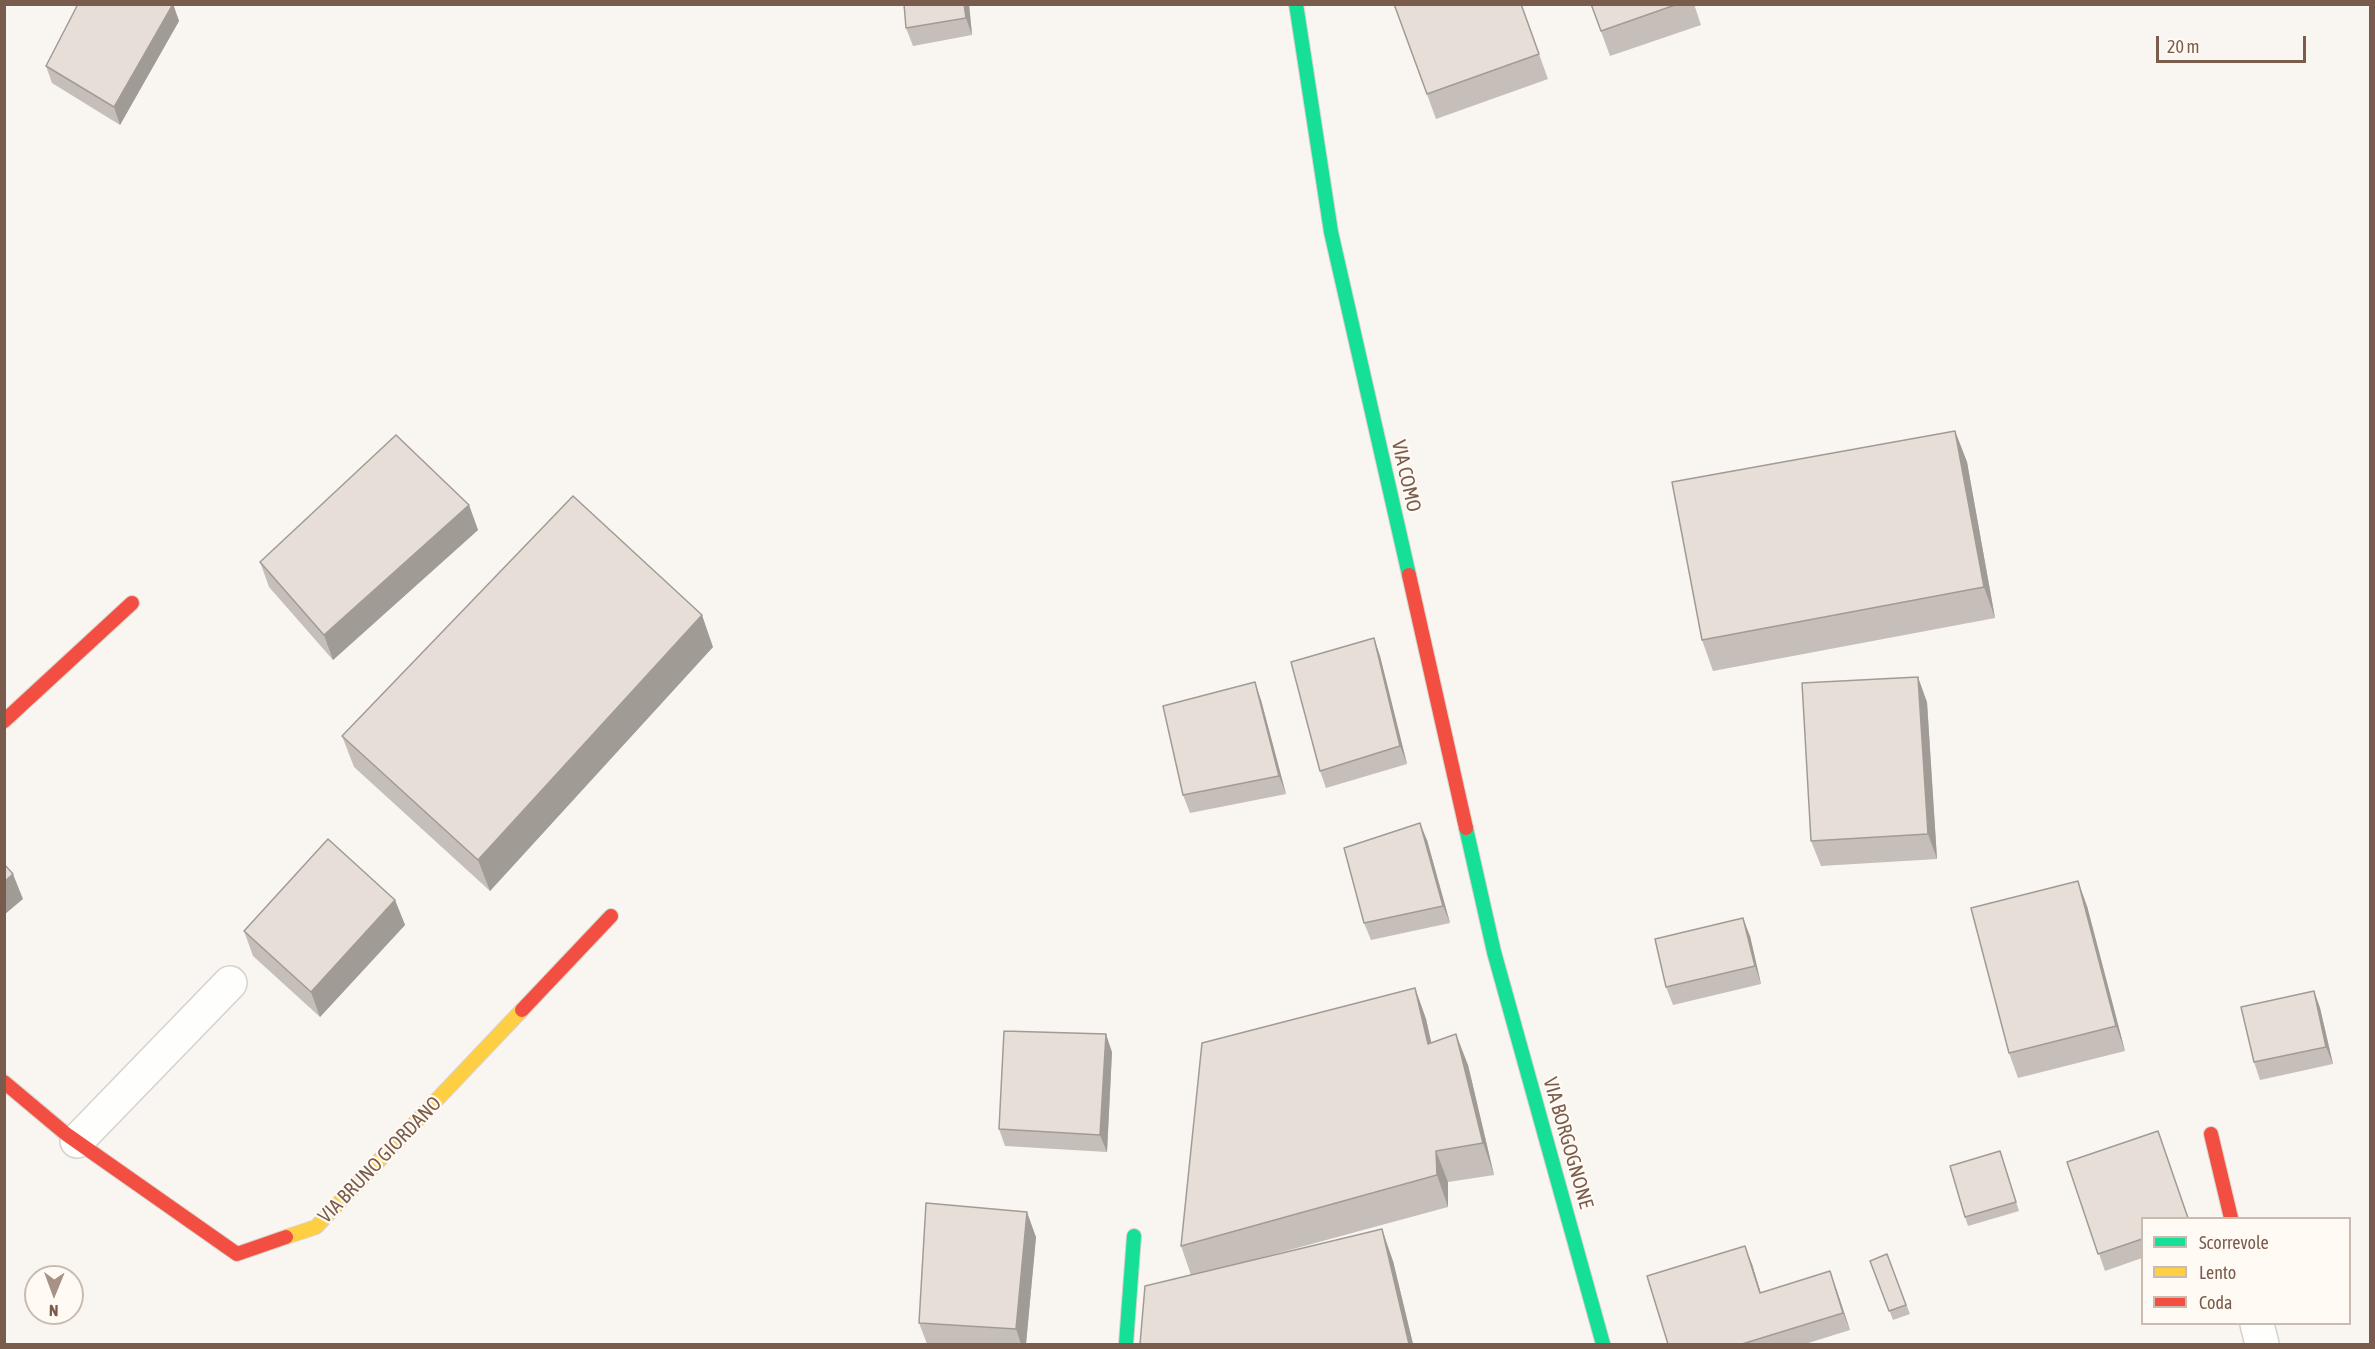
<!DOCTYPE html>
<style>
body{margin:0}
#map{position:relative;width:2375px;height:1349px;overflow:hidden;background:#f9f5f0;font-family:"Asap Condensed",sans-serif}
canvas{display:block}
.frame{position:absolute;inset:0;border:6px solid #7a5c4d;pointer-events:none}
.legend{position:absolute;left:2141px;top:1217px;width:210px;height:108px;box-sizing:border-box;background:#fffaf3;border:2px solid #cabbb1;margin:0;padding:8px 10px;list-style:none;font-size:18px;color:#7a5c4d}
.legend li{display:flex;align-items:center;gap:12px;height:30px}
.legend b{width:30px;border:2px solid #cabbb1}
.north{position:absolute;left:24px;top:1265px;width:60px;height:60px;box-sizing:border-box;background:#fffaf3;border:2px solid #cabbb1;border-radius:50%;rotate:181deg;font-size:16px;font-weight:700;line-height:24px;text-align:center;color:#7a5c4d}
.north::after{content:'';display:block;margin:auto;width:21px;height:27px;background:#a69286;clip-path:polygon(50% 0,100% 100%,50% 72%,0 100%)}
.scale{position:absolute;left:2156px;top:36px;width:150px;height:27px;box-sizing:border-box;border:3px solid #7a5c4d;border-top:0;padding-left:8px;font-size:18px;line-height:21px;white-space:nowrap;color:#7a5c4d;-webkit-text-stroke:4px #fffaf3;paint-order:stroke}
</style>
<div id="map">
<canvas width="2375" height="1349"></canvas>
<div class="frame"></div>
<ul class="legend">
<li><b style="height:8px;background:#16e098"></b>Scorrevole</li>
<li><b style="height:8px;background:#ffcf43"></b>Lento</li>
<li><b style="height:8px;background:#f24e42"></b>Coda</li>
</ul>
<div class="north">N</div>
<div class="scale">20 m</div>
</div>
<script>
const g = document.querySelector('canvas').getContext('2d');
g.lineJoin = 'round';
function toPath(rows) {
  const path = new Path2D();
  for (const r of rows) {
    path.moveTo(r[0], r[1]);
    for (let i = 2; i < r.length; i += 2) path.lineTo(r[i], r[i + 1]);
  }
  return path;
}
function trace(path, color, width, dash) {
  g.strokeStyle = color;
  g.lineWidth = width;
  g.lineCap = dash ? 'butt' : 'round';
  g.setLineDash(dash || []);
  g.stroke(path);
}
function fillPath(path, color) {
  g.fillStyle = color;
  g.fill(path, 'evenodd');
}
function label(font, color, halo, rows, align = 'center') {
  g.font = font + ' "Asap Condensed",sans-serif';
  g.lineWidth = 4.5;
  g.setLineDash([]);
  g.textBaseline = 'middle';
  g.strokeStyle = halo;
  g.fillStyle = color;
  for (const [text, x, y, turn = 0] of rows) {
    g.save();
    g.translate(x, y);
    g.rotate((+turn || 0) * Math.PI / 180);
    g.textAlign = isNaN(turn) ? turn : align;
    if (halo) g.strokeText(text, 0, 0);
    g.fillText(text, 0, 0);
    g.restore();
  }
}
const street = toPath([
 [77,1141,230,983],
 [2257,1324,2262,1344]
]);
const fast = toPath([
 [1296,4,1331,232,1409,575],
 [1466,828,1494,952,1603,1344],
 [1126,1344,1134,1236]
]);
const slow = toPath([
 [286,1237,316,1227,522,1010]
]);
const jam = toPath([
 [1409,575,1466,828],
 [4,721,132,603],
 [522,1010,611,916],
 [4,1082,66,1134,237,1254,286,1237],
 [2211,1134,2231,1218]
]);
const wall = toPath([
 [78,4,173,4,179,21,120,125,52,83,46,66],
 [904,4,969,4,972,35,913,46,906,28],
 [1394,4,1521,4,1548,79,1436,119],
 [1591,4,1694,4,1701,25,1610,56],
 [1955,431,1967,462,1995,618,1713,671,1702,640],
 [469,505,478,530,333,660,269,587,260,562],
 [1374,638,1380,656,1407,764,1326,788,1320,771],
 [713,647,490,891,354,767,342,736],
 [1261,700,1286,794,1190,813,1183,795],
 [1927,702,1937,859,1821,866,1811,841],
 [1427,840,1450,923,1371,940,1364,923],
 [395,900,405,925,320,1017,253,956,244,931],
 [2087,906,2125,1051,2018,1078,2009,1053],
 [1750,936,1761,984,1673,1005,1666,987],
 [1415,988,1426,1019,1431,1043,1468,1065,1494,1175,1448,1182,1448,1207,1260,1258,1393,1261,1413,1344,1140,1344,1191,1275,1181,1246],
 [2314,991,2320,1008,2333,1064,2260,1080,2254,1062],
 [1112,1052,1107,1152,1005,1146,999,1129],
 [2000,1151,2019,1211,1968,1226,1965,1217],
 [2067,1162,2142,1218,2142,1258,2105,1271],
 [1036,1237,1026,1344,927,1344,919,1323],
 [1887,1254,1910,1314,1893,1320,1870,1261],
 [1752,1264,1761,1293,1836,1288,1850,1330,1805,1344,1668,1344]
]);
const shadedWall = toPath([
 [173,4,179,21,120,125,114,107],
 [964,4,969,4,972,35,966,18],
 [1955,431,1967,462,1995,618,1984,587],
 [469,505,478,530,333,660,324,635],
 [702,615,713,647,490,891,478,860],
 [1374,638,1380,656,1407,764,1400,746],
 [1918,677,1927,702,1937,859,1928,834],
 [1255,682,1261,700,1286,794,1279,776],
 [1420,823,1427,840,1450,923,1443,906],
 [13,874,23,899,4,915,4,882],
 [2078,881,2087,906,2125,1051,2116,1026],
 [395,900,405,925,320,1017,311,992],
 [1743,918,1750,936,1761,984,1755,966],
 [1415,988,1426,1019,1439,1076,1428,1044],
 [2314,991,2320,1008,2333,1064,2326,1047],
 [1106,1034,1112,1052,1107,1152,1100,1135],
 [1456,1034,1468,1065,1494,1175,1483,1143],
 [1436,1151,1448,1182,1448,1207,1437,1175],
 [1027,1212,1036,1237,1026,1344,1021,1344,1016,1329],
 [1382,1229,1393,1261,1413,1344,1409,1344],
 [1745,1246,1752,1264,1766,1311,1760,1293],
 [1830,1271,1836,1288,1850,1330,1843,1313]
]);
const building = toPath([
 [78,4,173,4,114,107,46,66,78,4],
 [904,4,964,4,966,18,906,28,904,4],
 [1394,4,1521,4,1539,54,1427,94,1394,4],
 [1591,4,1678,4,1601,31,1591,4],
 [1955,431,1984,587,1702,640,1672,482,1955,431],
 [396,435,469,505,324,635,260,562,396,435],
 [573,496,702,615,478,860,342,736,573,496],
 [1374,638,1400,746,1320,771,1291,662,1374,638],
 [1918,677,1928,834,1811,841,1802,683,1918,677],
 [1255,682,1279,776,1183,795,1163,706,1255,682],
 [1420,823,1443,906,1364,923,1344,848,1420,823],
 [328,839,395,900,311,992,244,931,328,839],
 [4,864,13,874,4,882,4,864],
 [2078,881,2116,1026,2009,1053,1971,908,2078,881],
 [1743,918,1755,966,1666,987,1655,939,1743,918],
 [1415,988,1428,1044,1456,1034,1483,1143,1436,1151,1437,1175,1181,1246,1202,1043,1415,988],
 [2314,991,2326,1047,2254,1062,2241,1007,2314,991],
 [1004,1031,1106,1034,1100,1135,999,1129,1004,1031],
 [2158,1131,2188,1218,2142,1218,2142,1239,2098,1254,2067,1162,2158,1131],
 [2000,1151,2016,1202,1965,1217,1950,1166,2000,1151],
 [926,1203,1027,1212,1016,1329,919,1323,926,1203],
 [1382,1229,1409,1344,1140,1344,1145,1286,1382,1229],
 [1745,1246,1760,1293,1830,1271,1843,1313,1742,1344,1668,1344,1647,1276,1745,1246],
 [1887,1254,1906,1305,1889,1311,1870,1261,1887,1254]
]);
const streetNames = [
 ["VIA COMO",1406,476,77],
 ["VIA BORGOGNONE",1568,1143,74],
 ["VIA BRUNO GIORDANO",380,1160,-46]
];
trace(street, '#d7d1cb', 36);
trace(fast, '#d9d2cb', 16);
trace(slow, '#d9d2cb', 16);
trace(jam, '#d9d2cb', 16);
trace(street, '#fefefd', 33);
trace(fast, '#16e098', 14);
trace(slow, '#ffcf43', 14);
trace(jam, '#f24e42', 14);
fillPath(wall, '#c6bfb9');
fillPath(shadedWall, '#a19b96');
fillPath(building, '#e6ded7');
trace(building, '#a19b96', 1.5);
label('20px', '#7a5c4d', '#fffaf3', streetNames);
</script>
